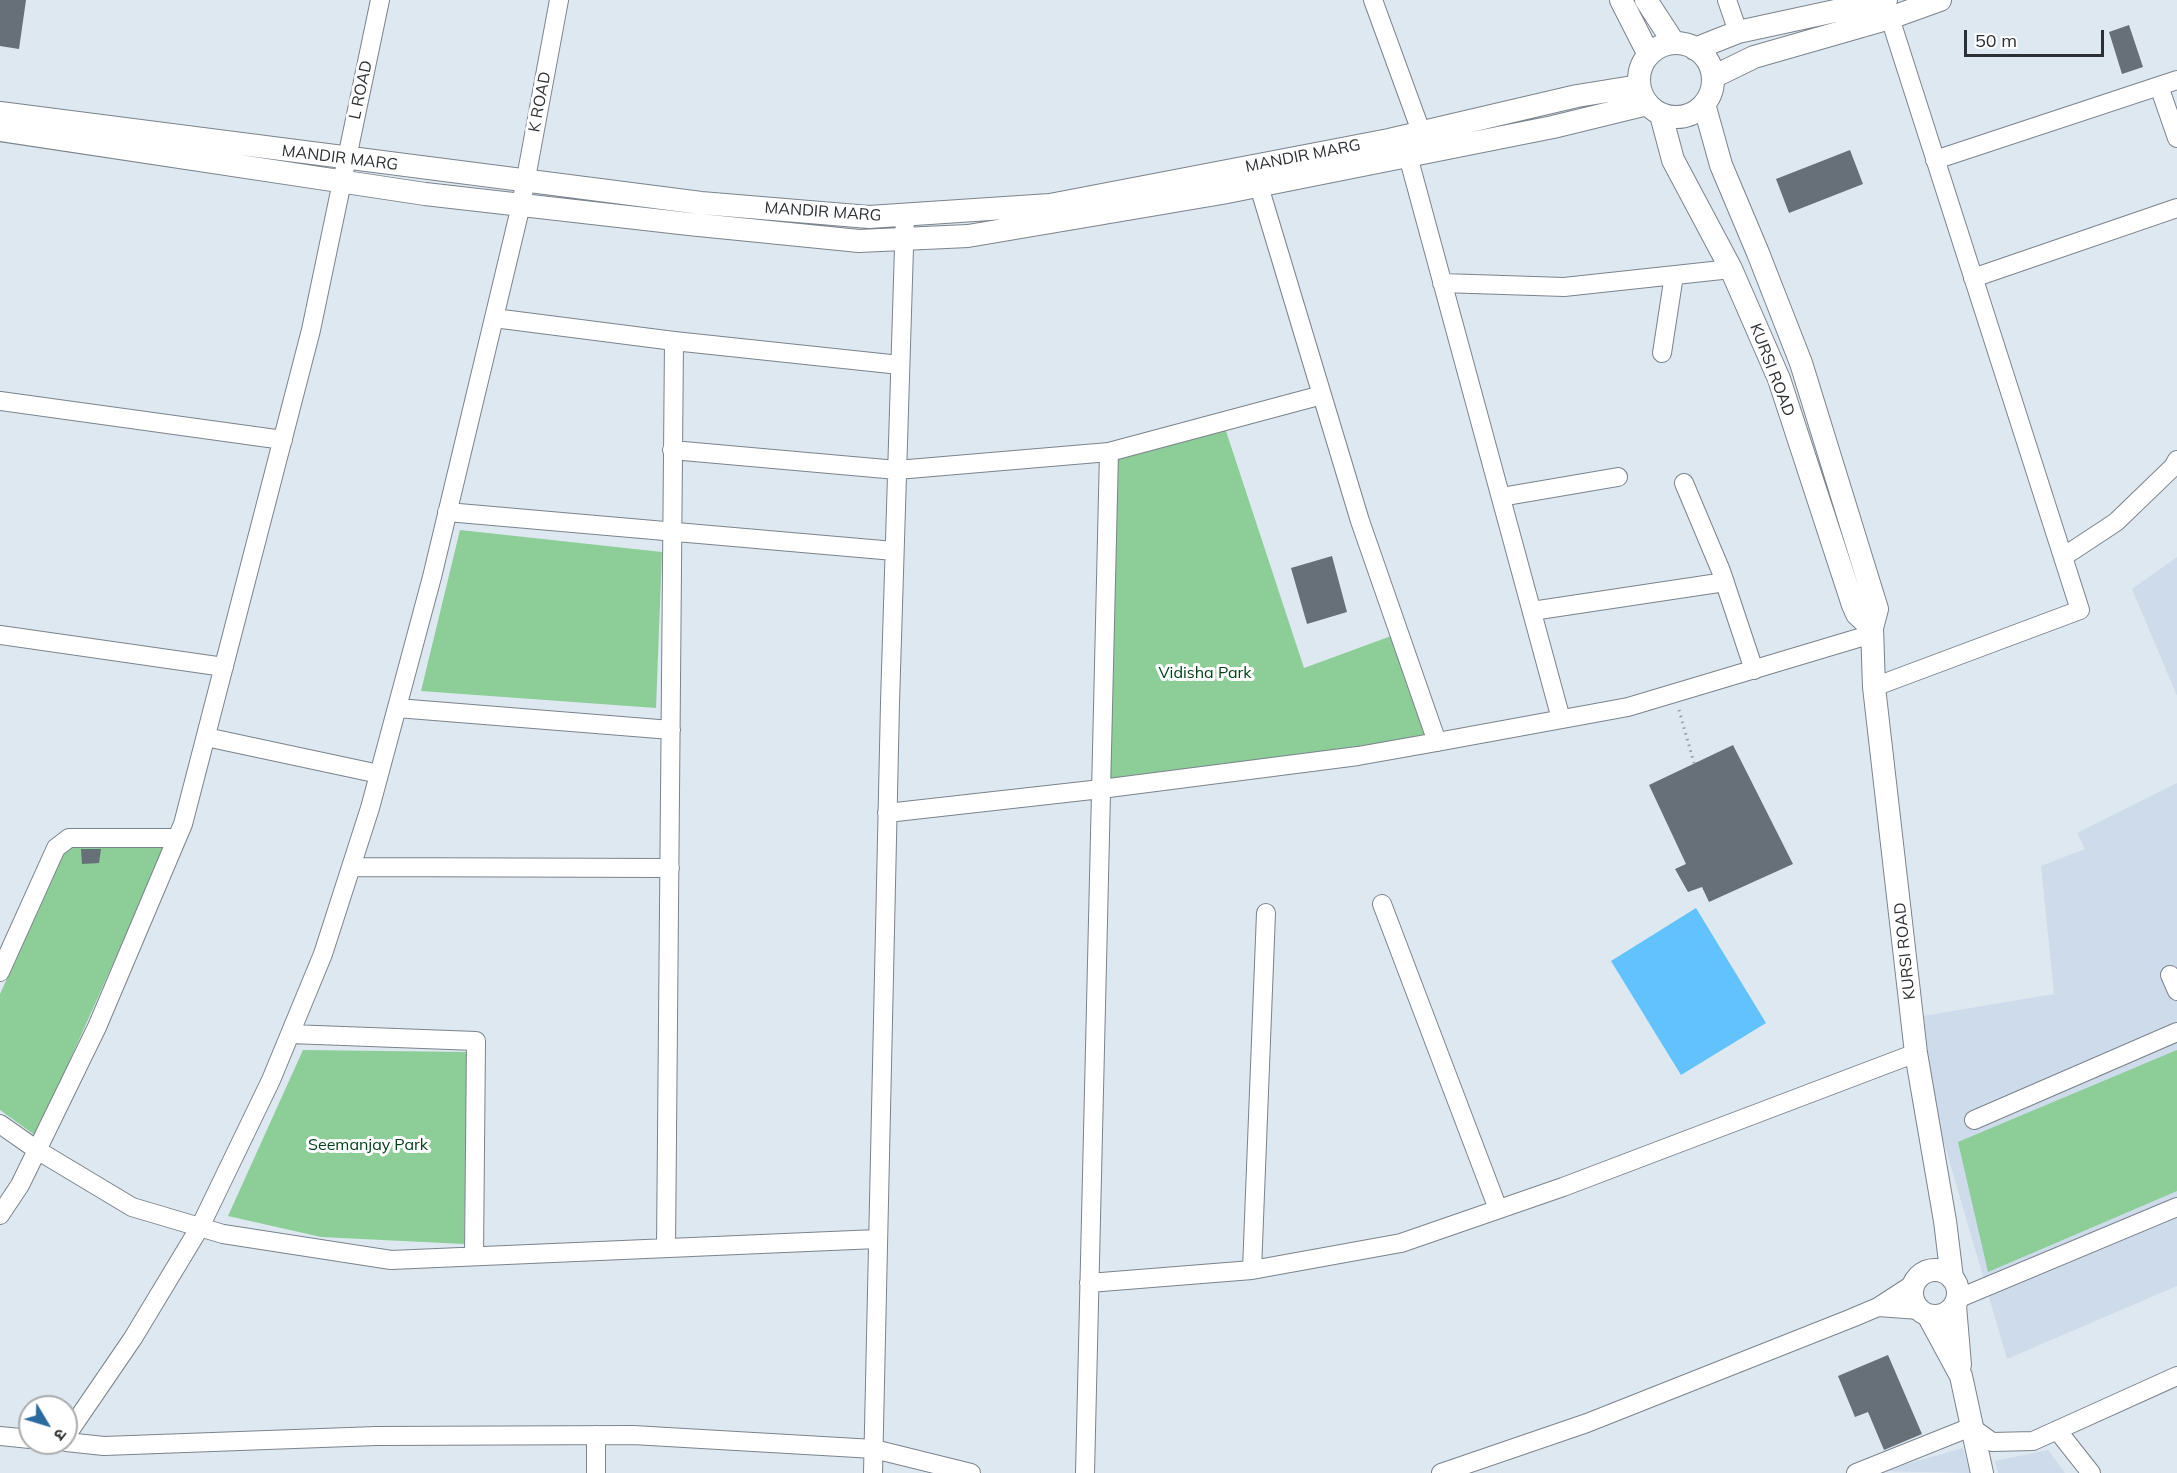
<!DOCTYPE html>
<meta charset="utf-8">
<style>
body{margin:0}
#map{position:relative;width:2177px;height:1473px;overflow:hidden;background:#dee8f1;font-family:Mulish,"Noto Sans Devanagari",sans-serif}
canvas{display:block}
.north{position:absolute;left:18px;top:1395px;width:60px;height:60px;box-sizing:border-box;background:#fff;border:2px solid #abacad;border-radius:50%;rotate:128deg;font-size:16px;font-weight:700;line-height:24px;text-align:center;color:#2c2f33}
.north::after{content:'';display:block;margin:auto;width:21px;height:27px;background:#2a6aa0;clip-path:polygon(50% 0,100% 100%,50% 72%,0 100%)}
.scale{position:absolute;left:1964px;top:30px;width:140px;height:27px;box-sizing:border-box;border:3px solid #2c2f33;border-top:0;padding-left:8px;font-size:18px;line-height:21px;white-space:nowrap;color:#2c2f33;-webkit-text-stroke:4px #fff;paint-order:stroke}
</style>
<div id="map">
<canvas width="2177" height="1473"></canvas>
<div class="north">उ</div>
<div class="scale">50 m</div>
</div>
<script>
const g = document.querySelector('canvas').getContext('2d');
g.lineJoin = 'round';
function fillPath(path, color) {
  g.fillStyle = color;
  g.fill(path, 'evenodd');
}
function toPath(rows) {
  const path = new Path2D();
  for (const r of rows) {
    if (r.length === 3) {
      path.moveTo(r[0] + r[2], r[1]);
      path.arc(r[0], r[1], r[2], 0, 2 * Math.PI);
      continue;
    }
    path.moveTo(r[0], r[1]);
    for (let i = 2; i < r.length; i += 2) path.lineTo(r[i], r[i + 1]);
  }
  return path;
}
function trace(path, color, width, dash) {
  g.strokeStyle = color;
  g.lineWidth = width;
  g.lineCap = dash ? 'butt' : 'round';
  g.setLineDash(dash || []);
  g.stroke(path);
}
function label(font, color, halo, rows, align = 'center') {
  g.font = font + ' Mulish,sans-serif';
  g.lineWidth = 6;
  g.setLineDash([]);
  g.textBaseline = 'middle';
  g.strokeStyle = halo;
  g.fillStyle = color;
  for (const [text, x, y, turn = 0] of rows) {
    g.save();
    g.translate(x, y);
    g.rotate((+turn || 0) * Math.PI / 180);
    g.textAlign = isNaN(turn) ? turn : align;
    if (halo) g.strokeText(text, 0, 0);
    g.fillText(text, 0, 0);
    g.restore();
  }
}
const built = toPath([
 [2177,557,2177,696,2132,589],
 [2177,783,2177,1286,2007,1359,1936,1115,1923,1016,2054,994,2041,866,2085,849,2077,833],
 [1963,1448,1970,1473,1882,1471],
 [2048,1450,2065,1473,1998,1473,1995,1461]
]);
const green = toPath([
 [1225,428,1304,668,1394,635,1429,736,1343,751,1106,783,1115,455],
 [460,530,662,552,656,708,421,691],
 [166,845,36,1136,0,1110,0,994,66,848],
 [303,1050,468,1052,464,1244,321,1237,228,1216],
 [2177,1050,2177,1191,1988,1272,1958,1142]
]);
const water = toPath([
 [1696,908,1766,1023,1681,1075,1611,961]
]);
const building = toPath([
 [0,0,26,0,19,49,0,46],
 [2129,25,2143,67,2122,74,2109,32],
 [1850,150,1863,184,1789,213,1776,179],
 [1332,556,1347,612,1307,624,1291,568],
 [1733,745,1793,864,1709,902,1702,887,1688,892,1675,869,1686,864,1649,785],
 [81,849,101,849,99,863,82,864],
 [1888,1355,1922,1434,1884,1450,1868,1412,1855,1417,1838,1376]
]);
const path = toPath([
 [1679,710,1694,763]
]);
const minor = toPath([
 [1373,0,1426,145],
 [1727,0,1738,32],
 [2159,86,2177,138],
 [1405,145,1561,719],
 [1935,160,2177,80],
 [1255,173,1360,521,1437,742],
 [1973,278,2177,208],
 [1442,283,1564,287,1731,269],
 [494,318,674,341,900,365],
 [1662,353,1674,275],
 [0,401,283,440],
 [672,450,897,470,1109,452,1322,395],
 [1684,483,1721,571,1754,670],
 [1501,497,1618,477],
 [447,512,894,551],
 [2063,557,2116,522,2173,467,2177,460],
 [1532,611,1725,582],
 [0,635,224,667],
 [1874,687,2080,610,1890,18],
 [397,708,671,730],
 [206,737,379,774],
 [887,813,1101,789,1358,756,1437,742,1628,707,1872,634],
 [351,867,670,868],
 [1382,904,1498,1209],
 [0,972,56,848,69,838,177,838],
 [2170,975,2177,991],
 [290,1034,476,1041,474,1256],
 [1974,1120,2177,1032],
 [0,1124,37,1150,132,1207,223,1234,391,1260,877,1239],
 [0,1215,20,1185,97,1027,183,824,311,330,380,0],
 [666,1248,674,341],
 [1252,1270,1266,913],
 [1089,1283,1252,1270,1401,1243,1563,1187,1916,1053],
 [1957,1299,2177,1207],
 [1878,1307,1919,1310],
 [2057,1430,2091,1473],
 [596,1435,596,1473],
 [0,1436,30,1439],
 [66,1436,133,1338,200,1227,271,1080,323,954,370,808,432,577,521,205,559,0],
 [66,1442,104,1446,376,1436,633,1435,874,1449,971,1473],
 [873,1473,890,703,905,215],
 [1085,1473,1109,452],
 [1441,1473,1587,1423,1852,1318,1878,1307,1915,1283],
 [1856,1473,1971,1427,1992,1442,2033,1441,2177,1376]
]);
const major = toPath([
 [1621,0,1649,55],
 [1646,0,1674,43],
 [1676,80,37],
 [1695,49,1738,32,1886,0],
 [1713,77,1754,57,1890,18,1940,0],
 [1704,104,1721,165,1758,253,1801,363,1877,609,1872,628,1874,687,1916,1053,1945,1221,1952,1278],
 [0,113,701,203,869,217,1050,205,1389,140,1577,96,1639,86],
 [1661,115,1673,160,1731,269,1779,379,1853,605,1857,614,1872,628],
 [0,130,425,194,689,224,859,241,968,236,1222,193,1553,127,1647,104],
 [1935,1293,23],
 [1955,1306,1960,1365],
 [1928,1315,1961,1376,1982,1473]
]);
const streetNames = [
 ["L ROAD",361,90,-78],
 ["K ROAD",540,102,-79],
 ["MANDIR MARG",1303,156,-11],
 ["MANDIR MARG",340,158,7],
 ["MANDIR MARG",823,212,4],
 ["KURSI ROAD",1772,370,69],
 ["KURSI ROAD",1905,951,-96]
];
const parkNames = [
 ["Vidisha Park",1205,673],
 ["Seemanjay Park",368,1145]
];
fillPath(built, '#cddbea');
fillPath(green, '#8ccd98');
fillPath(water, '#61c2fd');
fillPath(building, '#676f78');
trace(minor, '#7b838c', 20);
trace(major, '#7b838c', 24);
trace(path, '#959ca3', 3, [1.5, 4.5]);
trace(minor, '#fff', 18);
trace(major, '#fff', 22);
label('16px', '#2c2f33', '#fff', streetNames);
label('16px', '#004118', '#fff', parkNames);
</script>
